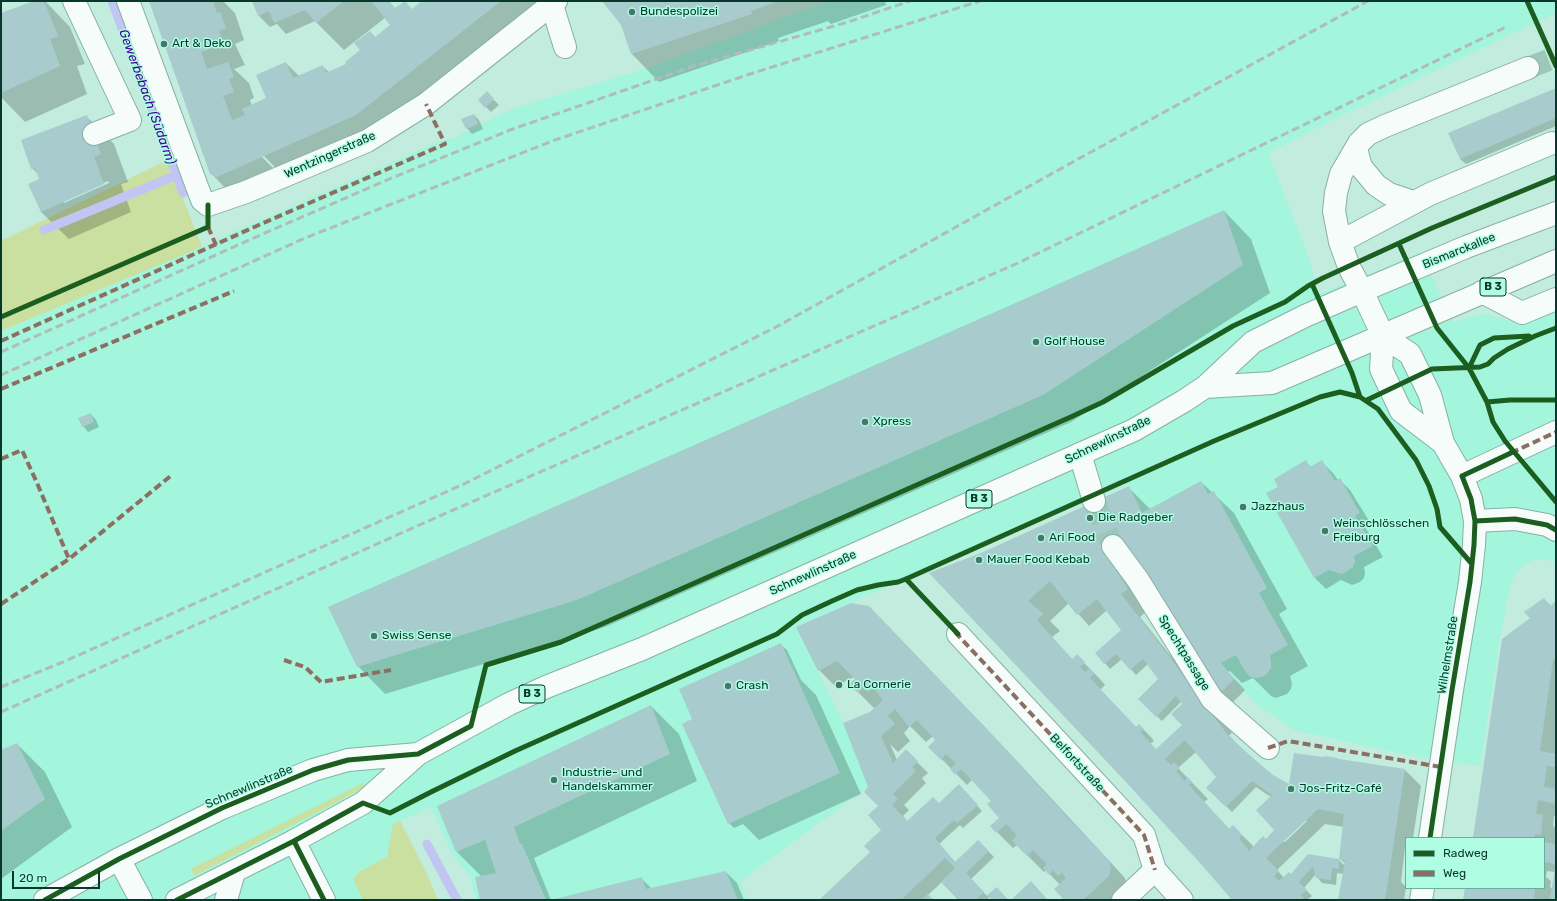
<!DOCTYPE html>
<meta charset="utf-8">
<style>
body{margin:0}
#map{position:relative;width:1557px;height:901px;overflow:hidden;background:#c1ecde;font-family:Rubik,sans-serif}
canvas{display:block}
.frame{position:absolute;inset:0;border:2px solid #08372b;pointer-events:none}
.legend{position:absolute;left:1405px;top:837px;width:140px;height:52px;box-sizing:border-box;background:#affee4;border:1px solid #6cae9a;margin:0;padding:5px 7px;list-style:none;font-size:12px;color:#08372b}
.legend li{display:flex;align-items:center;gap:8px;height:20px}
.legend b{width:20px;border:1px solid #6cae9a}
.scale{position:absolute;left:12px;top:871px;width:88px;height:18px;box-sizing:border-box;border:2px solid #08372b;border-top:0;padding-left:5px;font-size:12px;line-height:14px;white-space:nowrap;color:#08372b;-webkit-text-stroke:3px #affee4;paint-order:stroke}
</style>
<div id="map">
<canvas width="1557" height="901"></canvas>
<div class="frame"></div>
<ul class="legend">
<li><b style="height:5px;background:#1b5e20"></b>Radweg</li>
<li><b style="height:5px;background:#8d6e63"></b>Weg</li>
</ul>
<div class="scale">20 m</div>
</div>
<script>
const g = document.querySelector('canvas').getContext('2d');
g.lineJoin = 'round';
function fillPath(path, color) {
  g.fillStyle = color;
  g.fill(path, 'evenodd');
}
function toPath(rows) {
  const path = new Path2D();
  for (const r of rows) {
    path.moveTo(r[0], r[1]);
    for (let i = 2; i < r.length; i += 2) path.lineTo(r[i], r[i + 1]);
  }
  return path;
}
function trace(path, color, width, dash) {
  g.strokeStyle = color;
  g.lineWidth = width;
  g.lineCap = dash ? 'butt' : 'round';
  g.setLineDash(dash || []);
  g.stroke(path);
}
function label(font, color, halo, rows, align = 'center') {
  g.font = font + ' Rubik,sans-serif';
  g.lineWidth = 3;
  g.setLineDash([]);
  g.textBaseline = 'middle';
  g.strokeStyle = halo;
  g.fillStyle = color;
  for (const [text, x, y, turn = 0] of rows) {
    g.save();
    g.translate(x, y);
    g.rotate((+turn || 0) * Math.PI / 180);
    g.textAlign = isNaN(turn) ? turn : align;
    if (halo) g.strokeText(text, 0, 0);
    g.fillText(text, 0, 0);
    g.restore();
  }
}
const built = toPath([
 [830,1,1556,1,1556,13,1334,119,1268,153,1311,263,1318,294,1356,280,1420,252,1454,323,1471,316,1485,314,1513,322,1530,320,1556,311,1556,564,1552,561,1535,559,1524,565,1514,576,1508,594,1500,638,1480,766,1408,755,1294,730,1255,703,1221,663,1128,484,796,626,843,723,868,787,740,881,747,900,476,900,470,876,453,855,431,807,393,824,387,857,359,872,353,879,363,900,1,900,1,331,212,243,222,237,438,142,455,137,512,109,644,69]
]);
const green = toPath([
 [168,160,202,247,1,331,1,237,3,240],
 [363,783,365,786,341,800,194,876,191,869],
 [400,821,426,872,438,900,363,900,353,879,359,872,387,857,393,824]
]);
const shadow = toPath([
 [37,1,45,1,70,27,85,64,77,66,87,94,25,122,1,97,1,14],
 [150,1,223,1,235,13,244,40,235,44,245,65,234,69,249,83,254,98,250,100,252,106,268,99,286,63,299,76,322,66,329,72,347,64,392,25,385,18,344,50,315,21,286,34,277,24,270,27,259,16,253,1,389,1,395,9,412,10,423,1,548,1,509,44,291,183,260,152,258,153,278,173,227,190,211,173],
 [603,1,885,1,886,5,831,24,828,21,778,38,779,41,659,82,632,54,622,24],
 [1556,89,1556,126,1466,164,1460,159],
 [487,93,499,105,491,112,486,107],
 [474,115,479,120,483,129,472,134,467,128],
 [86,116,114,144,128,182,121,184,131,212,69,239,41,212,40,179,39,175,32,168],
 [108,181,109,183,64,203,64,201],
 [1224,211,1251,239,1270,293,1071,422,605,627,385,694,358,666,329,607],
 [91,414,96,420,99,427,88,432,83,426],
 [1306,462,1311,467,1322,462,1333,473,1338,480,1339,479,1350,490,1371,524,1365,527,1383,557,1364,567,1365,573,1364,578,1360,582,1352,585,1341,580,1326,589,1315,578,1267,493,1280,487],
 [1201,482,1234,513,1287,609,1279,614,1308,666,1290,676,1292,684,1291,689,1287,694,1276,698,1271,696,1253,678,1242,683,1230,671,1228,672,1245,690,1229,706,1148,610,1140,617,1173,659,1190,676,1232,733,1229,735,1237,744,1272,775,1290,786,1339,760,1405,770,1421,786,1413,838,1406,838,1401,882,1406,887,1404,900,1339,900,1344,874,1337,873,1336,885,1322,883,1317,877,1316,874,1304,888,1312,896,1307,900,1234,900,981,554,1129,488,1150,509],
 [1069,603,1089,626,1107,610,1122,630,1096,653,1110,669,1122,659,1136,675,1148,664,1165,687,1139,699,1162,721,1181,702,1183,704,1183,725,1156,750,1150,744,1154,741,1150,736,1139,725,1137,728,1100,690,1105,685,1100,679,1077,656,1073,660,1052,637,1060,631,1050,621],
 [1196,752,1217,777,1208,788,1232,812,1256,787,1271,797,1275,830,1266,841,1254,847,1233,826,1230,830,1204,802,1208,799,1178,768],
 [1306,820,1307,821,1285,842,1283,841],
 [1325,824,1344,827,1340,859,1346,864,1346,867,1339,860,1308,855,1291,875,1284,878,1277,870],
 [1544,599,1551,606,1556,602,1556,816,1554,816,1553,825,1555,828,1556,823,1556,900,1464,900,1466,888,1544,888,1544,838,1474,838,1531,619],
 [1547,871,1556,872,1553,889,1550,887,1551,881,1546,877],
 [886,624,1001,744,1125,878,1127,885,1117,900,1065,900,1060,885,1046,870,1044,872,1017,845,1013,848,991,826,1000,818,993,801,973,779,967,785,930,747,937,740,933,736,926,742,910,726,904,733,910,741,898,752,890,744,897,760,906,751,928,773,922,778,926,783,904,805,909,810,903,816,908,822,964,791,982,811,963,828,960,825,939,844,956,863,978,841,994,857,971,879,987,896,997,888,1008,900,993,900,990,896,987,900,960,900,942,882,928,895,933,900,820,900,871,853,883,830,879,806,869,788,870,713,875,709,850,684,857,679,854,677,835,686,819,670],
 [781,645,787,650,801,680,816,695,861,794,759,840,743,824,734,828,729,823,693,720],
 [651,706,679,734,697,781,534,858,551,900,481,900,482,877,457,852],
 [17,744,45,772,72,827,1,879,1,752],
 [726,872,737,883,744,900,553,900,641,878,652,889]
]);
const stream = toPath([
 [112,1,183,193],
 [44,230,177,175],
 [427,844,457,900]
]);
const building = toPath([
 [34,1,44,1,58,36,50,39,60,66,1,93,1,13],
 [149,1,213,1,217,13,220,12,226,28,219,31,224,44,201,52,207,69,228,62,234,77,229,79,234,92,223,96,232,120,245,115,242,109,266,98,256,75,286,62,293,78,323,65,326,73,346,64,345,62,360,50,354,43,370,31,375,37,390,25,371,1,389,1,395,8,405,1,412,9,422,1,501,1,356,115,217,177,210,174],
 [252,1,344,1,316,23,305,10,274,23,269,11,258,16],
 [602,1,779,1,751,11,752,14,631,54,621,25],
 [1556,88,1556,118,1460,159,1448,133],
 [487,91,494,99,485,108,478,100],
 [474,114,478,124,466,129,461,119],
 [87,115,101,154,94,157,104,184,41,212,28,184,39,179,35,168,31,169,21,140],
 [1224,210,1243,265,1043,395,577,600,357,667,328,607,1014,304],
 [91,413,94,422,82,427,78,418],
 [1306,460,1310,467,1322,460,1335,481,1340,478,1360,513,1355,516,1373,546,1354,556,1355,561,1353,567,1344,573,1341,574,1329,570,1314,578,1266,493,1278,487,1274,479],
 [1201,481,1208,494,1214,491,1267,588,1259,593,1288,645,1270,655,1271,662,1271,668,1267,674,1262,677,1255,678,1249,676,1245,671,1236,655,1221,663,1234,679,1217,696,1124,540,1104,551,1128,589,1121,594,1162,647,1227,734,1252,758,1273,775,1289,784,1294,753,1323,757,1325,756,1337,758,1339,759,1405,769,1385,900,1338,900,1345,861,1339,859,1344,814,1318,809,1266,858,1279,871,1274,876,1279,881,1289,872,1291,874,1308,854,1339,859,1339,869,1332,868,1331,880,1316,878,1313,866,1299,882,1307,890,1301,895,1304,899,1303,900,1232,900,1201,864,1124,780,929,573,981,553,1129,486,1142,513],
 [1050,581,1077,615,1097,599,1121,630,1095,653,1104,664,1116,654,1130,670,1143,659,1158,679,1138,699,1156,717,1176,696,1182,704,1171,714,1182,725,1156,749,1140,732,1144,729,1139,724,1136,727,1090,678,1094,674,1090,668,1085,672,1080,667,1085,662,1077,654,1072,659,1037,620,1044,614,1028,601],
 [1185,740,1216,777,1206,788,1226,807,1252,781,1272,795,1256,810,1274,830,1266,839,1263,836,1249,851,1239,838,1242,835,1238,830,1233,825,1229,829,1189,785,1192,782,1188,777,1184,781,1176,771,1180,768,1174,762,1171,765,1165,759],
 [1544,598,1550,606,1556,601,1556,658,1553,660,1540,751,1556,754,1556,767,1547,766,1544,787,1556,789,1556,804,1538,800,1536,814,1543,815,1541,835,1535,834,1534,838,1473,838,1502,639,1530,618,1524,612],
 [851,603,869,606,985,727,1068,818,1109,861,1111,868,1109,876,1083,900,1064,900,1054,889,1066,878,1062,873,1058,876,1053,870,1049,875,1043,868,1047,864,1033,850,1027,856,1012,841,1017,835,1006,824,996,833,990,826,999,818,987,804,991,801,961,769,955,775,950,769,956,763,946,754,941,760,928,747,935,740,917,720,909,727,895,709,888,716,895,724,881,736,893,763,906,749,918,761,912,767,916,771,893,794,898,799,892,805,907,821,933,797,939,803,959,784,978,805,957,823,954,820,935,838,955,862,978,840,989,851,966,873,984,892,976,900,958,900,941,882,955,868,945,858,901,900,819,900,870,852,864,846,881,830,868,815,878,806,864,792,868,787,843,723,870,712,883,700,874,688,868,692,862,688,858,693,848,684,855,679,837,661,818,671,796,627],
 [781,643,840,773,728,824,682,724,692,719,679,689],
 [651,705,670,754,514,827,520,844,522,844,546,900,480,900,475,877,496,873,485,840,456,852,437,806],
 [17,743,45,799,1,831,1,750],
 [1544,842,1556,844,1556,864,1544,862],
 [1555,868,1556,869,1556,900,1550,899],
 [726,871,738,900,551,900,642,877,646,889],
 [1031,881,1048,900,1011,900],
 [997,887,1008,900,992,900,987,895],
 [1465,888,1535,888,1534,900,1463,900],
 [928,894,934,900,922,900]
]);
const minorTunnel = toPath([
 [1528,68,1556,57],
 [1094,501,1113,546]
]);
const minor = toPath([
 [74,1,130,120,94,134],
 [128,1,202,200,208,205,246,192,367,141,426,104,556,1],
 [552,5,565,47],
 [1356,149,1361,167,1376,185,1389,194,1413,202],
 [1340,242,1430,194,1552,143],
 [1362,291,1349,267,1340,242,1334,211,1336,193,1341,174,1359,143,1368,134,1385,126,1528,68],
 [1482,292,1522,313,1556,299],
 [1383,336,1410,354,1430,395,1443,443,1462,476,1471,499,1475,521,1474,545,1470,582,1452,690,1430,838],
 [1383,336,1381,369,1401,411,1443,443],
 [1080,454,1094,501],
 [1462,476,1556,432],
 [1475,521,1515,519,1547,525,1556,530],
 [1113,546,1138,580,1212,699,1268,748],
 [958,634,1144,835,1155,870,1182,900],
 [294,841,324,900],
 [1123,900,1155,870],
 [1421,900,1423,888]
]);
const major = toPath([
 [1362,291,1383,336],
 [1205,387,1272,383,1556,261],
 [119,859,141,900],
 [45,900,119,859,222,808,313,770,348,760,418,754],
 [177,900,294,841,363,803,418,754,509,704,546,687,642,649,1134,430,1184,401,1205,387,1253,342,1305,316,1362,291,1466,247,1556,213]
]);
const highway = toPath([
 [226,900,234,872]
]);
const rail = toPath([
 [1,352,249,240,394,177,510,130,694,66,848,22,910,1],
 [1,375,305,238,555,140,747,75,980,1],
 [1,687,63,662,466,483,778,326,1080,158,1368,1],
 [1,712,435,518,1018,263,1506,27]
]);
const quiet = toPath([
 [208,227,216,245],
 [1,341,261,224,445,144,426,104],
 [1,389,234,291],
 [1511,453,1556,432],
 [1,459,22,450,37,483,69,559],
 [1,604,69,559,173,474],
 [955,632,1144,835,1155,870],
 [284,660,305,667,321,682,391,670],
 [1268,748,1288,741,1441,767]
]);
const cycleway = toPath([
 [1527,1,1556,66],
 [1399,244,1437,328,1469,368,1487,402,1493,422,1505,441,1556,502],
 [1312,284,1352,373,1360,397],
 [1,317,208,227,208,205],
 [1469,368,1480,345,1494,338,1529,336],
 [1367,400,1432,369,1480,367,1488,364,1494,358,1508,349,1535,336,1556,328],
 [1487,402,1510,400,1556,400],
 [1475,521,1515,519,1547,525,1556,530],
 [906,579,958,634],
 [1430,838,1452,690,1470,582,1474,545,1475,521,1471,499,1462,476,1513,452],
 [294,841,324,900],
 [45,900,119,859,222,808,313,770,348,760,418,754,471,726,486,665,561,642,1073,416,1103,402,1233,326,1285,302,1308,286,1323,278,1432,228,1556,177],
 [177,900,294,841,363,803,390,813,431,792,515,751,777,634,802,615,832,601,857,590,878,585,898,582,906,579,1214,441,1320,397,1340,392,1360,397,1378,409,1416,460,1429,486,1437,509,1440,527,1472,564]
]);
const markers = [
 [632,12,4,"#49766a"],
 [164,44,4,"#49766a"],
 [1036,342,4,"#49766a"],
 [865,422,4,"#49766a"],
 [1243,507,4,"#49766a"],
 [1090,518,4,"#49766a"],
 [1325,531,4,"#49766a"],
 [1041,538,4,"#49766a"],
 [979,560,4,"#49766a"],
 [374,636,4,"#49766a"],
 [839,685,4,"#49766a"],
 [728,686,4,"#49766a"],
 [554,780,4,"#49766a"],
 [1291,789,4,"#49766a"]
];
const shields = [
 [1493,287,26],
 [979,499,26],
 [532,694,26]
];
const shieldNames = [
 ["B 3",1493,287],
 ["B 3",979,499],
 ["B 3",532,694]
];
const poiNames = [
 ["Bundespolizei",640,12],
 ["Art & Deko",172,44],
 ["Golf House",1044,342],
 ["Xpress",873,422],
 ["Jazzhaus",1251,507],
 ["Die Radgeber",1098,518],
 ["Weinschlösschen",1333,524],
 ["Freiburg",1333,538],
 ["Ari Food",1049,538],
 ["Mauer Food Kebab",987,560],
 ["Swiss Sense",382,636],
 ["La Cornerie",847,685],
 ["Crash",736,686],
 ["Industrie- und",562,773],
 ["Handelskammer",562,787],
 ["Jos-Fritz-Café",1299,789]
];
const streetNames = [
 ["Wentzingerstraße",330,155,-24],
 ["Bismarckallee",1459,251,-22],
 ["Schnewlinstraße",1108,440,-26],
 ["Schnewlinstraße",813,573,-24],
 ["Spechtpassage",1184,653,58],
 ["Wilhelmstraße",1448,655,-81],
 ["Belfortstraße",1077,763,47],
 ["Schnewlinstraße",249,787,-23]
];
const waterNames = [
 ["Gewerbebach (Südarm)",147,97,70]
];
fillPath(built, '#a3f5dc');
fillPath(green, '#c9e0a0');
fillPath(shadow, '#0003');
trace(stream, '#c0c5f2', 9);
fillPath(building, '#a8ccce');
trace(minorTunnel, '#9cc8ba', 22, [22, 11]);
trace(minor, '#88b0a4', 24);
trace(major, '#88b0a4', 24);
trace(highway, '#88b0a4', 24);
trace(minor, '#f6fcfa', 22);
trace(major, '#f6fcfa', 22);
trace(highway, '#f6fcfa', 22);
trace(rail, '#b0bcb9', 3, [8, 4]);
trace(quiet, '#8d6e63', 4, [8, 4]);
trace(cycleway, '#1b5e20', 5);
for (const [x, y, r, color] of markers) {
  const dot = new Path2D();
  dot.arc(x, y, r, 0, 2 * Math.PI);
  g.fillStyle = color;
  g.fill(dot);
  trace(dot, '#affee4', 1.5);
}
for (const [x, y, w] of shields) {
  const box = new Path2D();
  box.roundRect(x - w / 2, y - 9, w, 18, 3);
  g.fillStyle = '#affee4';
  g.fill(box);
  trace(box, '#08372b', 1);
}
label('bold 11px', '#08372b', null, shieldNames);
label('12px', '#08372b', '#affee4', poiNames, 'left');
label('12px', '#08372b', '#affee4', streetNames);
label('italic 13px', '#450095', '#affee4', waterNames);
</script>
